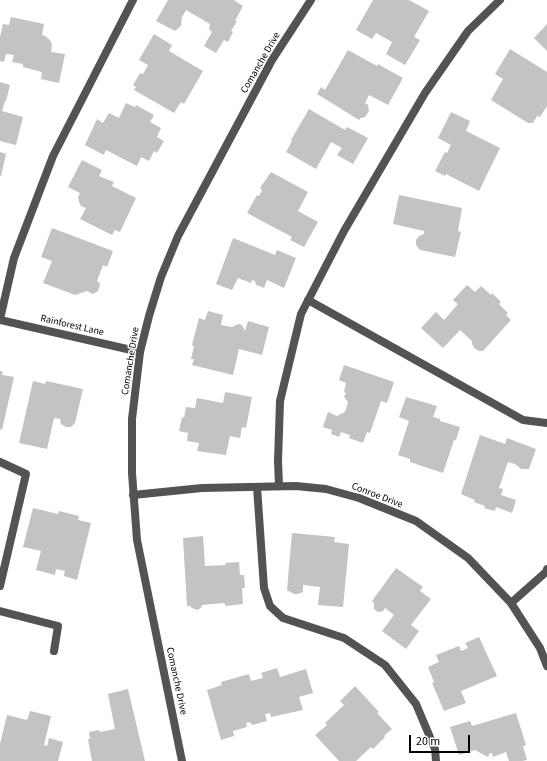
<!DOCTYPE html>
<style>
body{margin:0}
#map{position:relative;width:547px;height:761px;overflow:hidden;background:#fff;font-family:"Source Sans 3",sans-serif}
canvas{display:block}
.scale{position:absolute;left:409px;top:735px;width:61px;height:18px;box-sizing:border-box;border:2px solid #000;border-top:0;padding-left:5px;font-size:12px;line-height:14px;white-space:nowrap;color:#000;-webkit-text-stroke:3px #fff;paint-order:stroke}
</style>
<div id="map">
<canvas width="547" height="761"></canvas>
<div class="scale">20 m</div>
</div>
<script>
const g = document.querySelector('canvas').getContext('2d');
g.lineJoin = 'round';
function fillPath(path, color) {
  g.fillStyle = color;
  g.fill(path, 'evenodd');
}
function toPath(rows) {
  const path = new Path2D();
  for (const r of rows) {
    path.moveTo(r[0], r[1]);
    for (let i = 2; i < r.length; i += 2) path.lineTo(r[i], r[i + 1]);
  }
  return path;
}
function trace(path, color, width, dash) {
  g.strokeStyle = color;
  g.lineWidth = width;
  g.lineCap = dash ? 'butt' : 'round';
  g.setLineDash(dash || []);
  g.stroke(path);
}
function label(font, color, halo, rows, align = 'center') {
  g.font = font + ' "Source Sans 3",sans-serif';
  g.lineWidth = 3;
  g.setLineDash([]);
  g.textBaseline = 'middle';
  g.strokeStyle = halo;
  g.fillStyle = color;
  for (const [text, x, y, turn = 0] of rows) {
    g.save();
    g.translate(x, y);
    g.rotate((+turn || 0) * Math.PI / 180);
    g.textAlign = isNaN(turn) ? turn : align;
    if (halo) g.strokeText(text, 0, 0);
    g.fillText(text, 0, 0);
    g.restore();
  }
}
const building = toPath([
 [168,0,234,0,243,6,235,21,237,21,231,31,233,32,228,42,224,40,216,53,204,46,212,32,209,29,210,24,186,10,182,17,181,26,175,31,156,21],
 [373,0,409,0,429,11,414,37,420,40,405,65,386,54,392,42,376,33,372,39,356,30],
 [11,17,44,24,42,35,45,36,50,40,52,45,51,52,65,54,59,83,41,79,42,72,23,67,23,64,12,62,14,55,6,54,4,62,0,61,0,37,3,24,9,25],
 [547,24,547,51,534,38],
 [154,34,172,45,169,51,203,71,184,104,181,102,174,113,134,90,136,87,133,85,140,73,143,74,148,65,139,60],
 [510,49,547,72,547,106,540,117,537,116,533,123,528,123,491,100,503,79,495,74],
 [348,50,377,66,378,64,403,78,388,105,369,95,365,103,368,105,369,111,365,117,361,118,359,120,317,94,321,87,325,90],
 [0,82,10,85,6,101,5,101,2,111,23,117,16,145,0,141],
 [126,103,135,107,136,105,154,115,150,122,161,128,157,137,164,141,157,153,154,151,149,161,141,157,137,166,106,150,104,155,85,145,97,119,103,123,109,113,119,118],
 [309,109,345,130,347,127,368,138,353,164,337,155,342,148,331,142,316,169,286,152,292,141,291,140],
 [451,112,470,121,466,131,500,148,479,191,446,174,445,176,435,171,445,152,447,153,451,145,438,138],
 [0,152,6,154,1,176,0,176],
 [82,160,102,170,99,176,114,182,112,186,136,198,120,232,115,230,112,235,80,219,86,208,81,206,79,202,78,197,80,193,68,187],
 [271,172,308,192,298,211,318,222,304,247,290,240,292,237,247,213,257,195,259,196,262,190,260,188],
 [399,195,462,208,458,231,461,232,455,257,420,250,416,245,416,240,419,236,424,234,424,231,393,224],
 [52,228,113,251,107,267,103,265,97,281,99,282,100,285,98,291,93,294,87,291,75,295,43,283,52,261,41,257],
 [233,238,275,255,277,250,296,258,284,288,267,280,264,288,256,285,255,281,252,280,251,283,238,278,232,290,216,284],
 [467,285,475,292,481,286,491,295,492,293,501,302,499,304,508,313,506,315,511,320,483,351,479,351,474,348,472,344,472,341,460,330,443,348,421,328,436,312,444,320,458,304,453,300],
 [208,311,223,315,221,325,232,327,238,324,242,325,245,331,248,321,269,327,262,355,239,349,233,375,192,365,194,359,191,359,194,346,192,345,199,318,205,320],
 [344,365,394,382,387,403,381,401,370,433,367,432,363,443,349,438,350,435,341,432,339,437,331,434,332,430,323,427,328,412,337,416,345,412,348,402,344,397,346,393,344,392,346,383,339,380],
 [0,371,3,372,2,375,14,377,2,430,0,429],
 [33,381,45,384,46,381,83,389,75,423,71,427,66,427,61,424,60,419,54,418,47,449,19,443],
 [225,392,252,397,246,428,242,427,240,438,230,436,226,455,197,451,199,443,187,441,188,433,179,431,182,417,184,418,186,407,195,408,197,398,223,403],
 [406,397,437,406,433,417,440,419,440,421,460,427,456,440,454,440,443,473,410,462,410,459,398,455,409,421,399,417],
 [480,435,505,444,507,438,536,449,529,469,521,469,515,464,508,462,499,488,503,489,501,495,516,500,512,513,496,507,495,511,484,508,485,506,474,502,475,500,461,494],
 [33,508,58,514,59,511,79,516,78,520,91,523,77,580,64,576,65,571,56,569,55,575,36,570,41,551,23,547],
 [292,533,335,537,334,542,349,544,343,607,318,605,320,587,303,585,303,592,298,594,294,594,287,590],
 [203,536,205,566,226,565,225,563,239,562,240,575,244,575,245,588,242,588,243,604,226,606,224,603,202,605,201,608,197,610,192,608,190,606,187,606,183,538],
 [396,568,423,587,420,591,431,599,411,625,419,631,406,649,382,631,394,615,385,608,383,611,378,612,374,609,374,603,372,601],
 [479,637,497,676,461,691,466,703,444,711,432,683,434,682,428,667,439,662,436,655,459,646,461,651,468,648,465,643],
 [277,668,280,677,306,669,313,693,299,697,303,710,271,717,270,713,265,714,267,721,252,725,250,722,246,723,247,727,233,731,234,736,221,740,207,690,222,685,221,682,249,674,251,681,263,678,261,673],
 [355,686,379,712,377,713,392,729,384,736,385,737,373,749,371,747,356,761,339,761,315,735,327,725,325,723,344,705,340,701],
 [128,689,145,761,92,761,88,739,90,739,89,732,99,730,100,732,115,729,108,694],
 [30,711,51,716,44,745,47,746,49,738,63,742,58,761,0,761,0,744,7,715,27,720],
 [516,713,526,745,523,746,527,760,522,761,509,761,506,752,493,757,492,753,490,753,488,757,475,750,459,755,450,727,470,721,472,726]
]);
const service = toPath([
 [308,300,523,420,547,423],
 [0,319,14,258,53,156,133,0],
 [0,462,26,474,0,586],
 [279,486,278,461,280,401,301,314,344,231,425,93,468,31,500,0],
 [257,487,264,588,270,606,283,618,344,638,385,665,416,704,435,749,436,761]
]);
const minor = toPath([
 [0,320,140,352],
 [133,495,202,488,296,486,326,489,359,498,416,521,468,558,511,603,540,648,547,666],
 [511,603,546,572,547,569],
 [0,611,58,626,54,651]
]);
const tertiary = toPath([
 [182,761,137,540,132,473,132,419,140,352,149,316,161,277,178,236,272,60,311,0]
]);
const streetNames = [
 ["Comanche Drive",261,63,-60],
 ["Rainforest Lane",72,326,13],
 ["Comanche Drive",131,361,-81],
 ["Conroe Drive",377,496,21],
 ["Comanche Drive",176,681,78]
];
fillPath(building, '#c3c3c3');
trace(service, '#535353', 8);
trace(minor, '#535353', 8);
trace(tertiary, '#535353', 8);
label('10px', '#000', '#fff', streetNames);
</script>
